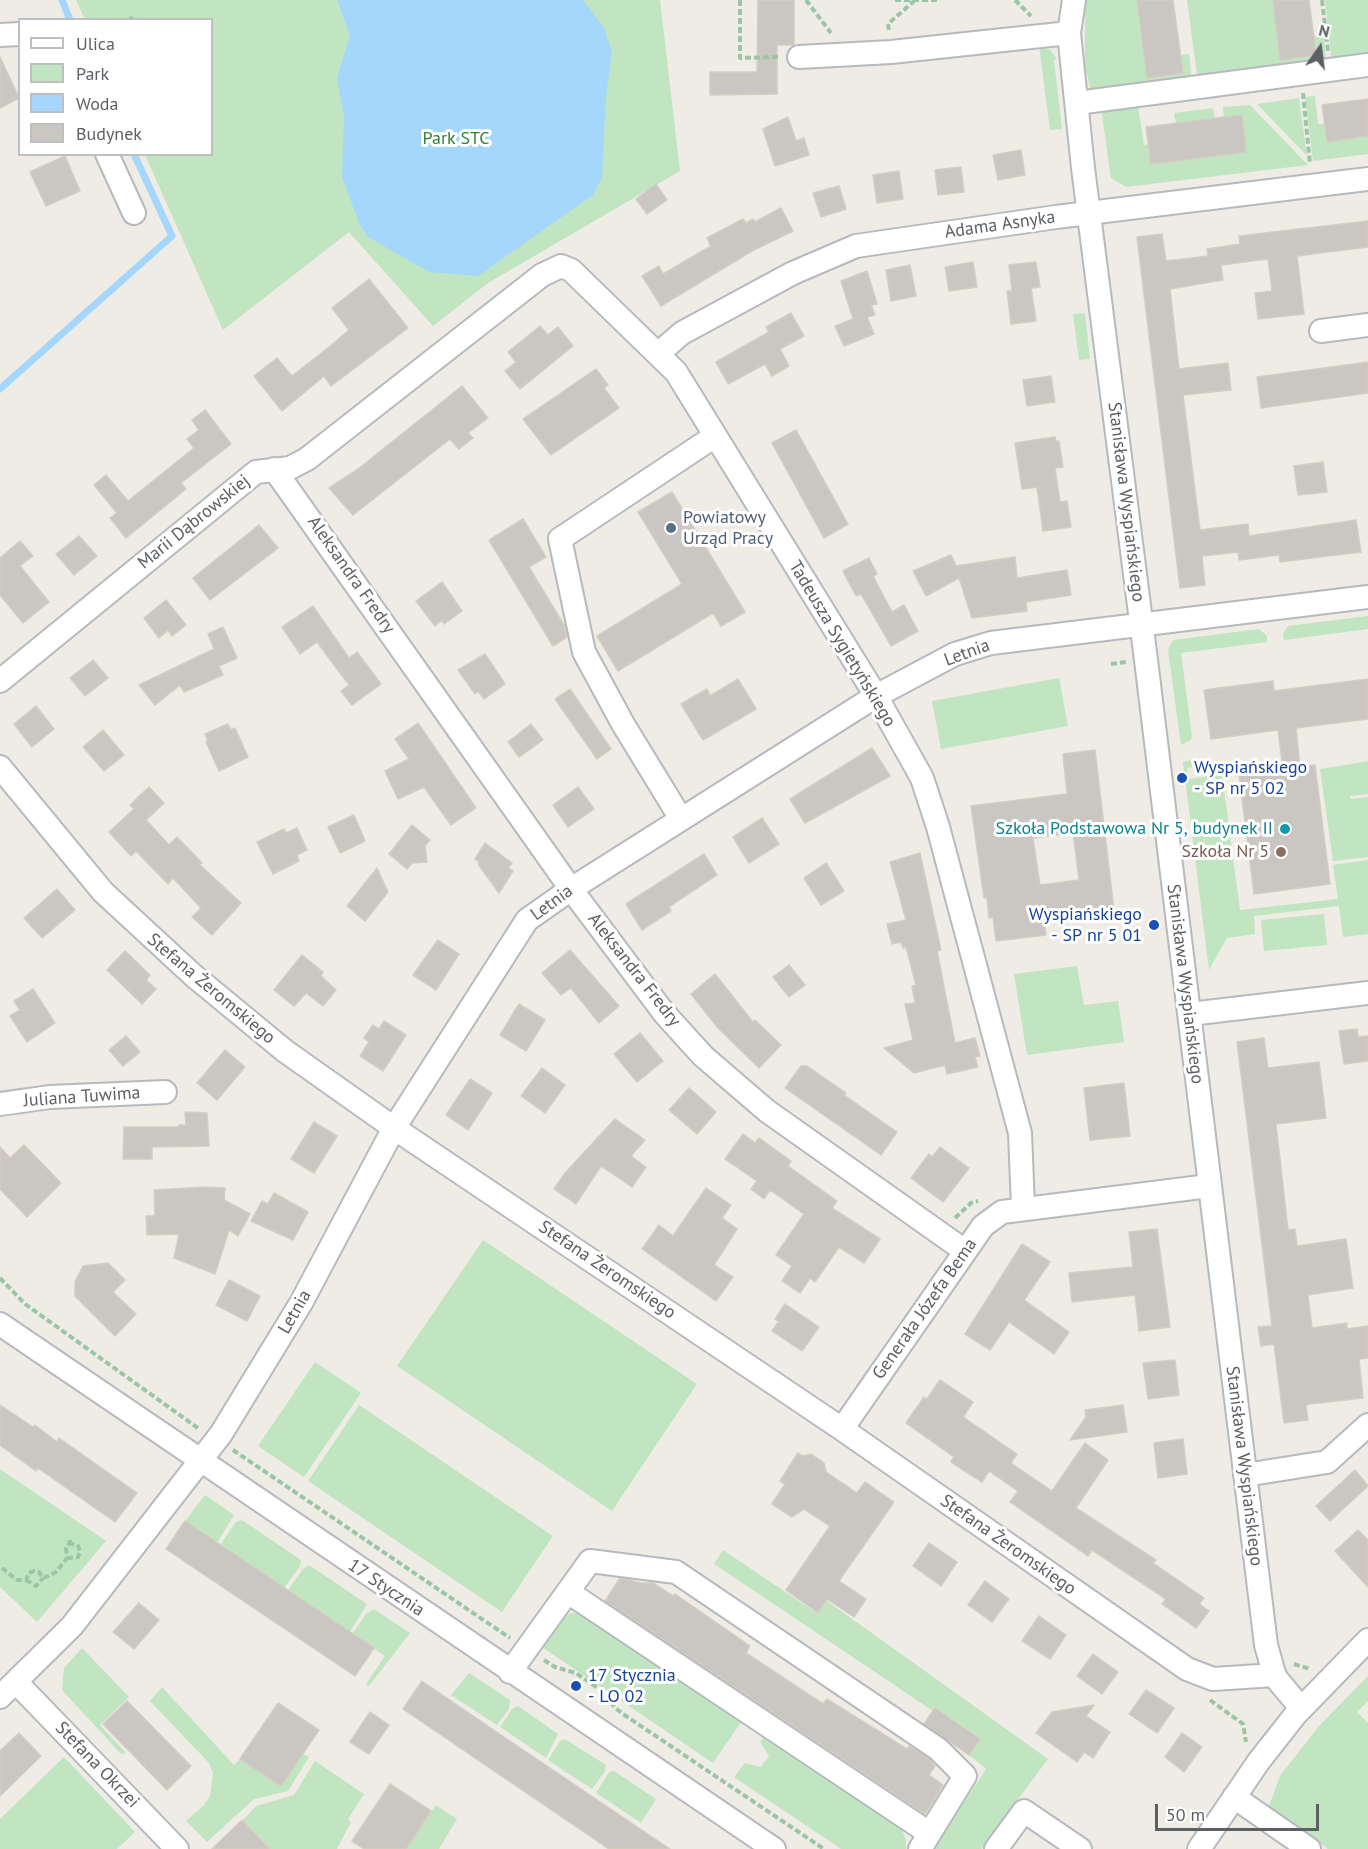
<!DOCTYPE html>
<meta charset="utf-8">
<style>
body{margin:0}
#map{position:relative;width:1368px;height:1849px;overflow:hidden;background:#eeece4;font-family:"PT Sans",sans-serif}
canvas{display:block}
.legend{position:absolute;left:18px;top:18px;width:195px;height:138px;box-sizing:border-box;background:#fff;border:2px solid #bebfc1;margin:0;padding:8px 10px;list-style:none;font-size:18px;color:#5c6064}
.legend li{display:flex;align-items:center;gap:12px;height:30px}
.legend b{width:30px;border:2px solid #bebfc1}
.north{position:absolute;left:1290px;top:18px;width:60px;height:60px;-webkit-text-stroke:4px #fff;paint-order:stroke;rotate:14deg;font-size:16px;font-weight:700;line-height:24px;text-align:center;color:#5c6064}
.north::after{content:'';display:block;margin:auto;width:21px;height:27px;background:#5c6064;clip-path:polygon(50% 0,100% 100%,50% 72%,0 100%)}
.scale{position:absolute;left:1155px;top:1804px;width:164px;height:27px;box-sizing:border-box;border:3px solid #5c6064;border-top:0;padding-left:8px;font-size:18px;line-height:21px;white-space:nowrap;color:#5c6064;-webkit-text-stroke:4px #fff;paint-order:stroke}
</style>
<div id="map">
<canvas width="1368" height="1849"></canvas>
<ul class="legend">
<li><b style="height:8px;background:#fff"></b>Ulica</li>
<li><b style="height:16px;background:#c1e5c1"></b>Park</li>
<li><b style="height:16px;background:#a5d7fd"></b>Woda</li>
<li><b style="height:16px;background:#cac6c1"></b>Budynek</li>
</ul>
<div class="north">N</div>
<div class="scale">50 m</div>
</div>
<script>
const g = document.querySelector('canvas').getContext('2d');
g.lineJoin = 'round';
function fillPath(path, color) {
  g.fillStyle = color;
  g.fill(path, 'evenodd');
}
function toPath(rows) {
  const path = new Path2D();
  for (const r of rows) {
    path.moveTo(r[0], r[1]);
    for (let i = 2; i < r.length; i += 2) path.lineTo(r[i], r[i + 1]);
  }
  return path;
}
function trace(path, color, width, dash) {
  g.strokeStyle = color;
  g.lineWidth = width;
  g.lineCap = dash ? 'butt' : 'round';
  g.setLineDash(dash || []);
  g.stroke(path);
}
function label(font, color, halo, rows, align = 'center') {
  g.font = font + ' "PT Sans",sans-serif';
  g.lineWidth = 6;
  g.setLineDash([]);
  g.textBaseline = 'middle';
  g.strokeStyle = halo;
  g.fillStyle = color;
  for (const [text, x, y, turn = 0] of rows) {
    g.save();
    g.translate(x, y);
    g.rotate((+turn || 0) * Math.PI / 180);
    g.textAlign = isNaN(turn) ? turn : align;
    if (halo) g.strokeText(text, 0, 0);
    g.fillText(text, 0, 0);
    g.restore();
  }
}
const green = toPath([
 [76,0,660,0,680,171,488,283,433,326,349,232,223,330,145,155,212,154,212,20,85,19],
 [1087,0,1137,0,1147,78,1182,73,1180,55,1189,54,1192,84,1091,91,1085,67,1085,14],
 [1187,0,1273,0,1280,60,1316,55,1314,36,1324,34,1326,65,1198,83],
 [1325,0,1368,0,1368,52,1354,54,1355,61,1332,64],
 [1039,46,1050,50,1057,59,1054,60,1062,129,1050,130],
 [1315,96,1318,124,1325,124,1327,142,1368,136,1368,154,1313,161,1305,97],
 [1299,98,1307,156,1257,104],
 [1137,100,1144,145,1148,144,1151,163,1246,152,1242,116,1224,117,1223,107,1250,105,1308,165,1126,187,1111,178,1101,108],
 [1213,108,1215,119,1176,123,1174,113],
 [1085,313,1090,359,1079,360,1073,314],
 [1368,616,1368,629,1284,640,1283,634,1288,626],
 [1259,629,1267,636,1267,642,1181,653,1192,736,1191,740,1181,745,1168,650,1173,640],
 [1059,678,1068,726,941,749,932,701],
 [1191,760,1192,767,1187,768,1188,779,1205,777,1204,760,1217,766,1222,775,1240,910,1338,899,1333,865,1368,860,1368,934,1343,937,1339,906,1254,916,1255,934,1227,938,1209,970,1183,762],
 [1368,761,1368,794,1350,796,1351,799,1368,797,1368,857,1333,861,1320,769],
 [1324,914,1327,945,1264,951,1261,920],
 [1077,966,1084,1005,1118,1001,1124,1042,1027,1055,1014,974],
 [483,1240,697,1384,612,1511,397,1366],
 [315,1362,361,1393,304,1477,258,1446],
 [359,1405,553,1536,502,1612,308,1481],
 [0,1469,106,1541,37,1622,0,1587],
 [205,1495,234,1515,217,1543,185,1521],
 [242,1520,301,1560,300,1566,284,1588,220,1545,236,1522],
 [723,1550,818,1614,827,1601,1048,1759,981,1849,934,1849,986,1769,969,1755,980,1738,935,1708,933,1711,714,1564],
 [309,1565,367,1604,350,1632,288,1590,303,1569],
 [374,1609,410,1633,369,1686,366,1684,385,1656,352,1634,367,1613],
 [571,1613,582,1613,742,1721,713,1763,539,1645,563,1618],
 [82,1648,129,1697,100,1725,126,1753,121,1754,62,1690,64,1668],
 [469,1673,510,1700,509,1709,497,1725,451,1695],
 [1368,1676,1368,1701,1357,1712,1368,1723,1368,1849,1328,1849,1269,1806,1280,1776,1318,1727],
 [162,1687,234,1765,240,1759,280,1786,303,1754,309,1757,288,1791,254,1799,207,1842,186,1821,204,1805,210,1796,213,1773,209,1763,150,1701],
 [518,1706,558,1734,546,1758,500,1727,512,1709],
 [764,1736,901,1828,906,1840,906,1849,841,1849,734,1777,745,1763,761,1767,769,1756,760,1742],
 [565,1739,606,1765,605,1771,592,1789,548,1760,560,1741],
 [64,1757,135,1832,117,1849,0,1849,0,1819],
 [315,1761,364,1794,348,1819,351,1822,337,1849,269,1849,242,1821,256,1806,294,1795],
 [614,1771,656,1799,641,1823,596,1793,609,1772],
 [436,1805,457,1819,439,1849,406,1849]
]);
const water = toPath([
 [337,0,583,0,604,28,612,52,606,97,602,178,593,195,478,276,429,272,368,237,359,223,342,177,344,116,337,79,350,35]
]);
const stream = toPath([
 [62,0,70,20],
 [0,389,172,236,134,154]
]);
const building = toPath([
 [758,0,794,0,794,45,777,45,777,94,710,95,710,72,757,72,758,0],
 [1137,0,1173,0,1183,73,1147,78,1137,0],
 [1273,0,1309,0,1316,55,1280,60,1273,0],
 [0,57,19,98,0,108,0,57],
 [1368,99,1368,136,1327,142,1322,105,1368,99],
 [1242,115,1246,152,1151,164,1146,127,1242,115],
 [788,117,796,141,804,138,809,155,775,166,763,129,788,117],
 [1021,150,1025,175,998,180,993,155,1021,150],
 [65,156,80,191,46,206,30,172,65,156],
 [961,167,964,192,938,195,935,170,961,167],
 [899,171,903,199,877,203,873,175,899,171],
 [656,184,667,200,647,214,636,199,656,184],
 [839,186,846,209,821,217,813,193,839,186],
 [781,208,793,231,752,251,661,306,642,276,659,266,663,274,711,246,707,238,743,219,746,223,753,219,755,222,781,208],
 [1368,221,1368,247,1297,256,1304,314,1258,319,1255,293,1272,291,1268,259,1221,265,1223,280,1170,289,1179,369,1228,363,1231,390,1183,395,1200,530,1248,524,1249,536,1356,520,1361,552,1280,562,1279,555,1239,560,1238,552,1202,556,1205,585,1180,588,1137,237,1162,234,1166,261,1208,256,1207,249,1240,244,1239,236,1368,221],
 [973,262,977,287,949,291,945,267,973,262],
 [1036,262,1040,287,1031,288,1036,321,1011,324,1007,291,1012,291,1009,265,1036,262],
 [910,265,916,296,891,301,886,270,910,265],
 [867,271,877,304,871,305,875,315,867,317,874,334,844,346,835,326,853,319,841,281,867,271],
 [369,279,408,328,331,386,324,376,282,411,254,376,277,358,292,376,329,347,349,330,332,308,369,279],
 [791,313,804,336,780,349,789,366,772,376,765,364,728,384,716,362,769,332,766,327,791,313],
 [540,326,548,335,558,327,573,346,520,389,505,371,516,362,508,352,540,326],
 [1368,362,1368,393,1261,408,1257,377,1368,362],
 [596,369,608,385,604,388,619,408,551,455,523,419,596,369],
 [1051,376,1055,402,1027,406,1023,380,1051,376],
 [462,386,488,418,468,433,473,438,459,449,450,439,353,515,329,488,358,469,462,386],
 [205,410,231,444,181,483,186,489,126,538,110,518,117,513,94,485,106,475,128,501,194,448,187,439,199,430,192,420,205,410],
 [796,430,848,524,824,538,772,443,796,430],
 [1055,437,1056,441,1059,441,1063,467,1055,468,1060,502,1067,501,1071,527,1043,531,1037,487,1022,489,1015,443,1055,437],
 [1323,462,1327,492,1298,495,1294,466,1323,462],
 [672,492,745,612,721,626,713,613,618,671,597,636,682,584,638,512,672,492],
 [523,519,546,557,529,567,564,625,567,637,553,646,489,540,523,519],
 [259,525,278,548,210,600,193,578,259,525],
 [79,536,97,556,74,575,56,554,79,536],
 [20,541,33,556,20,566,49,602,23,623,0,595,0,558,20,541],
 [951,555,956,566,1015,557,1017,578,1067,570,1071,595,1026,602,1027,611,972,618,959,578,926,596,913,571,951,555],
 [869,558,877,574,873,576,892,612,904,605,918,631,891,646,861,594,856,596,843,571,869,558],
 [442,582,462,611,444,624,442,620,435,626,416,601,442,582],
 [166,600,186,625,172,636,168,630,159,638,144,618,166,600],
 [313,606,349,658,357,652,381,684,352,705,341,691,349,685,317,642,300,654,282,627,313,606],
 [223,627,237,658,219,666,223,675,184,692,180,685,155,705,139,685,214,649,208,634,223,627],
 [485,654,505,684,484,699,478,691,475,694,458,670,485,654],
 [93,660,108,678,85,696,70,678,93,660],
 [738,679,756,709,703,740,681,704,707,689,710,696,738,679],
 [1368,679,1368,719,1296,728,1300,767,1315,765,1330,884,1254,894,1239,775,1283,769,1278,730,1211,739,1204,690,1273,681,1274,691,1368,679],
 [570,689,611,749,597,759,555,699,570,689],
 [36,706,54,729,32,747,14,724,36,706],
 [418,723,476,808,451,825,424,787,398,799,385,771,409,759,395,739,418,723],
 [228,724,231,730,235,728,248,757,219,771,206,742,208,741,205,734,228,724],
 [531,724,543,740,519,757,508,742,531,724],
 [103,730,124,755,104,771,83,747,103,730],
 [872,748,890,776,805,823,790,799,872,748],
 [1095,750,1114,910,1083,914,1084,917,1044,921,1046,935,996,941,993,917,989,918,987,898,984,898,971,806,1067,794,1063,754,1095,750],
 [1073,833,1079,880,1040,885,1033,838,1073,833],
 [149,787,164,803,146,820,169,845,177,837,202,863,199,864,241,903,212,935,192,917,201,908,173,878,168,884,136,851,131,856,109,832,134,809,130,805,149,787],
 [578,787,594,809,568,827,553,805,578,787],
 [354,815,365,841,340,853,328,827,354,815],
 [762,818,779,844,749,863,733,837,762,818],
 [412,825,430,840,425,846,427,862,412,863,407,869,389,854,412,825],
 [297,828,307,850,297,855,299,861,273,874,257,842,284,829,286,833,297,828],
 [485,843,512,863,508,868,513,871,499,893,478,864,480,862,475,859,485,843],
 [920,853,941,950,937,951,955,1043,975,1038,980,1056,975,1057,978,1067,947,1074,945,1065,914,1073,884,1048,913,1040,905,1004,915,1003,912,986,916,985,906,947,903,948,901,942,892,944,887,924,906,920,890,862,920,853],
 [704,854,717,875,669,907,671,911,642,930,626,904,704,854],
 [826,863,844,891,821,905,804,878,826,863],
 [377,868,388,892,365,921,347,906,377,868],
 [57,889,75,910,42,938,24,918,57,889],
 [438,940,459,954,436,990,413,975,438,940],
 [570,950,619,1006,599,1023,571,988,561,995,542,973,570,950],
 [125,951,150,975,146,980,156,989,142,1004,107,970,125,951],
 [302,955,323,972,321,976,336,990,323,1006,306,993,294,1006,274,990,302,955],
 [789,965,805,985,789,997,773,977,789,965],
 [715,974,753,1022,755,1020,781,1045,759,1068,718,1028,691,994,715,974],
 [33,989,55,1023,27,1042,10,1016,20,1010,14,1001,33,989],
 [519,1004,545,1020,526,1051,500,1035,519,1004],
 [384,1021,406,1035,383,1071,360,1056,369,1042,364,1038,373,1025,379,1029,384,1021],
 [1357,1029,1358,1037,1368,1036,1368,1061,1344,1064,1339,1031,1357,1029],
 [640,1033,663,1061,637,1082,614,1054,640,1033],
 [126,1036,140,1052,123,1066,109,1050,126,1036],
 [1264,1038,1268,1068,1319,1062,1326,1118,1276,1124,1288,1230,1295,1229,1297,1246,1346,1239,1353,1288,1308,1295,1312,1328,1347,1323,1347,1329,1368,1326,1368,1358,1359,1359,1363,1398,1309,1404,1306,1406,1308,1420,1284,1423,1274,1344,1261,1346,1258,1327,1272,1326,1237,1042,1264,1038],
 [225,1050,245,1067,217,1100,197,1083,225,1050],
 [801,1066,807,1066,846,1093,844,1095,897,1132,881,1155,785,1088,801,1066],
 [542,1068,565,1085,545,1113,521,1096,542,1068],
 [470,1079,492,1093,468,1130,446,1115,470,1079],
 [1124,1083,1130,1136,1090,1140,1084,1088,1124,1083],
 [689,1088,716,1112,697,1134,669,1110,689,1088],
 [185,1112,207,1113,209,1146,152,1147,152,1159,123,1159,124,1127,179,1127,179,1125,186,1125,185,1112],
 [615,1119,645,1140,631,1156,646,1167,632,1187,601,1166,576,1204,554,1189,565,1173,615,1119],
 [314,1122,337,1136,314,1173,291,1159,314,1122],
 [743,1134,755,1143,759,1138,791,1161,788,1166,837,1201,832,1208,880,1239,864,1263,839,1247,815,1282,810,1278,800,1293,782,1281,792,1266,776,1255,804,1214,770,1190,764,1199,751,1189,757,1181,725,1159,743,1134],
 [24,1145,61,1183,27,1217,0,1189,0,1147,10,1158,24,1145],
 [940,1147,969,1168,943,1202,911,1178,929,1154,932,1157,940,1147],
 [205,1187,225,1188,224,1200,250,1214,238,1236,229,1230,215,1274,174,1258,179,1234,147,1235,146,1216,155,1216,154,1190,205,1187],
 [706,1188,731,1205,722,1218,737,1229,714,1265,733,1277,716,1301,642,1249,659,1225,673,1236,706,1188],
 [274,1193,308,1212,293,1240,251,1221,262,1201,268,1204,274,1193],
 [1157,1229,1170,1327,1139,1331,1135,1295,1072,1302,1069,1273,1133,1267,1129,1232,1157,1229],
 [1022,1244,1050,1262,1024,1300,1069,1332,1054,1354,1009,1322,990,1350,965,1334,1022,1244],
 [108,1263,125,1280,113,1292,136,1314,115,1336,75,1296,75,1282,83,1266,108,1263],
 [229,1280,260,1296,247,1321,216,1305,229,1280],
 [785,1304,819,1327,802,1351,772,1331,779,1321,775,1319,785,1304],
 [1175,1360,1179,1395,1148,1399,1143,1363,1175,1360],
 [940,1380,973,1402,963,1417,1017,1454,1011,1463,1052,1491,1085,1443,1108,1460,1076,1508,1156,1560,1153,1563,1204,1598,1199,1604,1209,1611,1196,1628,1162,1604,1166,1599,1092,1550,1088,1556,1010,1502,1018,1491,989,1471,982,1482,951,1462,954,1457,906,1423,924,1397,927,1399,940,1380],
 [0,1405,33,1427,35,1425,57,1442,59,1438,137,1493,115,1522,38,1468,36,1471,0,1445,0,1405],
 [1123,1405,1127,1432,1070,1440,1086,1417,1085,1410,1123,1405],
 [1183,1439,1187,1474,1158,1478,1154,1443,1183,1439],
 [798,1453,803,1456,811,1454,824,1463,826,1472,857,1493,865,1482,894,1502,839,1581,866,1599,854,1617,827,1599,818,1613,786,1590,830,1526,804,1509,792,1517,772,1504,785,1484,780,1481,798,1453],
 [1355,1470,1368,1486,1330,1521,1316,1506,1355,1470],
 [185,1521,374,1648,355,1676,166,1549,185,1521],
 [1358,1530,1368,1540,1368,1587,1335,1551,1358,1530],
 [929,1543,957,1562,941,1586,913,1566,929,1543],
 [620,1578,641,1583,653,1583,673,1596,675,1594,750,1646,746,1653,823,1704,827,1699,907,1749,909,1746,929,1759,935,1766,929,1775,943,1785,925,1814,605,1601,620,1578],
 [985,1581,1009,1599,992,1622,968,1605,985,1581],
 [139,1603,159,1620,134,1649,113,1632,139,1603],
 [1039,1616,1066,1635,1050,1659,1022,1641,1039,1616],
 [1093,1654,1118,1672,1102,1694,1077,1676,1093,1654],
 [422,1681,501,1735,670,1849,609,1849,403,1709,422,1681],
 [1146,1690,1174,1708,1157,1733,1129,1714,1146,1690],
 [127,1701,191,1766,167,1790,103,1724,127,1701],
 [278,1703,319,1730,281,1786,240,1759,278,1703],
 [1094,1705,1086,1716,1110,1732,1093,1758,1084,1752,1077,1762,1036,1733,1052,1712,1094,1705],
 [935,1708,980,1739,969,1755,924,1724,935,1708],
 [370,1712,389,1725,369,1754,350,1742,370,1712],
 [19,1733,41,1756,0,1796,0,1751,19,1733],
 [1182,1733,1202,1747,1184,1772,1165,1757,1182,1733],
 [390,1784,431,1811,406,1849,364,1849,352,1841,390,1784],
 [242,1820,269,1849,212,1849,242,1820]
]);
const path = toPath([
 [740,0,740,58,778,57],
 [806,0,831,33],
 [895,0,937,0],
 [1015,0,1031,16],
 [1322,0,1328,51],
 [129,20,133,17],
 [889,30,888,24,914,1],
 [1303,93,1310,164],
 [1111,664,1126,662],
 [955,1218,971,1203,978,1201],
 [0,1278,25,1304,199,1429],
 [233,1450,510,1638],
 [67,1558,78,1557,80,1551,78,1546,70,1543],
 [2,1568,17,1580,26,1580,29,1573,34,1571,39,1572,43,1578,48,1576,56,1572,67,1558,66,1548,70,1543,70,1537],
 [26,1580,36,1586,43,1578],
 [544,1660,555,1667,576,1673,608,1695,614,1707,623,1714,824,1849],
 [1294,1664,1310,1669],
 [1210,1700,1243,1724,1246,1742]
]);
const minor = toPath([
 [1074,0,1069,33,1083,168,1146,660,1266,1645,1275,1677,1301,1708],
 [0,35,20,34],
 [799,57,891,52,1069,33],
 [1077,103,1368,65],
 [107,154,134,213],
 [1321,331,1368,325],
 [659,353,682,333,793,273,856,246,1056,217,1368,179],
 [274,469,571,889,664,1013,703,1056,767,1111,965,1251],
 [0,681,256,472,290,468,307,459,542,275,561,266,571,270,676,372,876,696,922,778,938,827,1020,1133,1023,1207],
 [0,767,103,892,194,976,285,1051,394,1128,842,1429,1187,1669,1213,1679,1275,1675],
 [681,819,623,724,584,652,560,539,715,436],
 [1190,1014,1368,993],
 [0,1104,50,1097,165,1092],
 [0,1324,774,1849],
 [842,1429,983,1226,1002,1212,1209,1186],
 [1245,1475,1327,1462,1368,1425],
 [568,1592,929,1833],
 [510,1672,590,1561,676,1572,938,1749,965,1776,920,1849],
 [16,1682,177,1849],
 [0,1697,72,1626,221,1434,301,1303,394,1128,527,920,571,889,876,696,955,654,991,643,1368,597],
 [1234,1797,1309,1849],
 [996,1849,1024,1811,1080,1849],
 [1199,1849,1259,1761,1296,1714,1368,1640]
]);
const markers = [
 [671,528,6,"#5c6f8a"],
 [1182,778,6,"#1a4fb4"],
 [1285,829,6,"#0f9aa8"],
 [1281,852,6,"#8d6e63"],
 [1154,925,6,"#1a4fb4"],
 [576,1686,6,"#1a4fb4"]
];
const parkNames = [
 ["Park STC",456,139]
];
const streetNames = [
 ["Adama Asnyka",1000,225,-8],
 ["Stanisława Wyspiańskiego",1126,502,83],
 ["Marii Dąbrowskiej",194,522,-39],
 ["Aleksandra Fredry",351,575,55],
 ["Tadeusza Sygietyńskiego",842,644,59],
 ["Letnia",967,653,-20],
 ["Letnia",552,903,-36],
 ["Aleksandra Fredry",634,970,52],
 ["Stanisława Wyspiańskiego",1185,984,83],
 ["Stefana Żeromskiego",211,989,40],
 ["Juliana Tuwima",82,1097,-4],
 ["Stefana Żeromskiego",607,1270,34],
 ["Generała Józefa Bema",925,1309,-55],
 ["Letnia",295,1312,-60],
 ["Stanisława Wyspiańskiego",1244,1466,83],
 ["Stefana Żeromskiego",1008,1545,35],
 ["17 Stycznia",386,1588,34],
 ["Stefana Okrzei",97,1765,46]
];
const serviceNames = [
 ["Powiatowy",683,518],
 ["Urząd Pracy",683,539]
];
const transitNames = [
 ["Wyspiańskiego",1194,768],
 ["- SP nr 5 02",1194,789],
 ["Wyspiańskiego",1142,915,"right"],
 ["- SP nr 5 01",1142,936,"right"],
 ["17 Stycznia",588,1676],
 ["- LO 02",588,1697]
];
const cultureNames = [
 ["Szkoła Podstawowa Nr 5, budynek II",1273,829]
];
const educationNames = [
 ["Szkoła Nr 5",1269,852]
];
fillPath(green, '#c1e5c1');
fillPath(water, '#a5d7fd');
trace(stream, '#a5d7fd', 7);
fillPath(building, '#cac6c1');
trace(building, '#d3cdc2', 1.5);
trace(minor, '#b6b9be', 26);
trace(path, '#9ac6a6', 4, [6, 3]);
trace(minor, '#fff', 22);
for (const [x, y, r, color] of markers) {
  const dot = new Path2D();
  dot.arc(x, y, r, 0, 2 * Math.PI);
  g.fillStyle = color;
  g.fill(dot);
  trace(dot, '#fff', 2);
}
label('18px', '#368139', '#fff', parkNames);
label('18px', '#5c6064', '#fff', streetNames);
label('18px', '#4e5e75', '#fff', serviceNames, 'left');
label('18px', '#164399', '#fff', transitNames, 'left');
label('18px', '#0d838f', '#fff', cultureNames, 'right');
label('18px', '#785e54', '#fff', educationNames, 'right');
</script>
